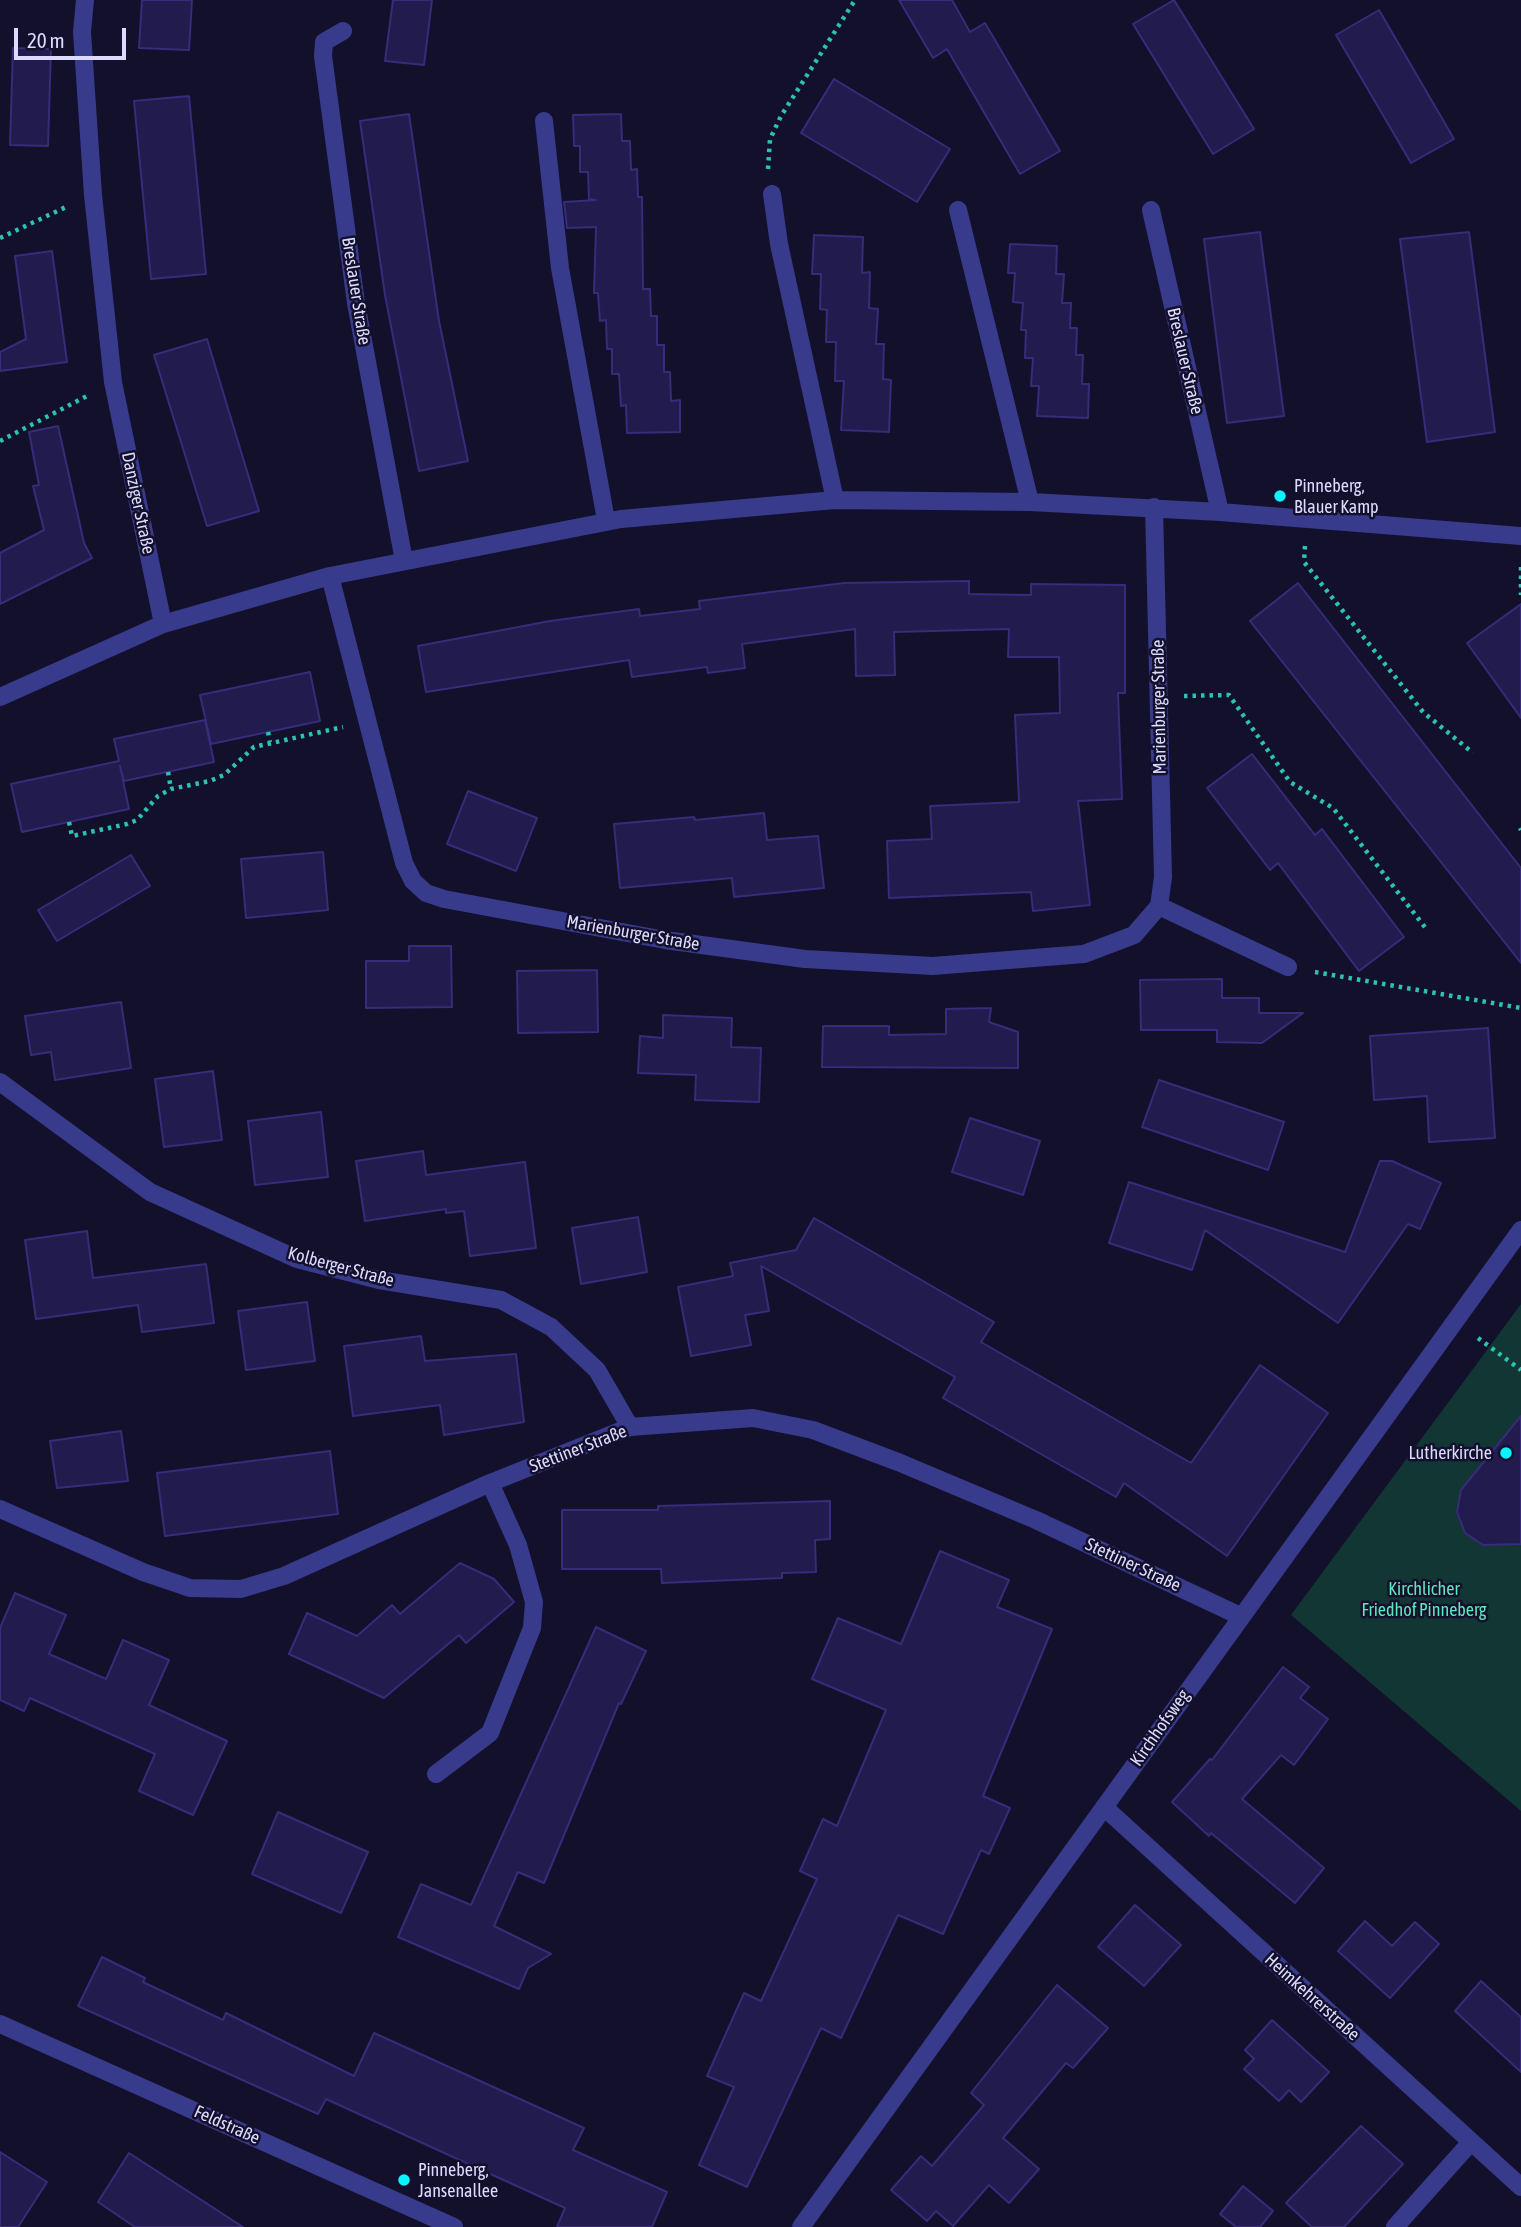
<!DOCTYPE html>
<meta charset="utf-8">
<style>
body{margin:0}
#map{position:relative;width:1521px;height:2227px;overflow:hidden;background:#13102b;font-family:"Asap Condensed",sans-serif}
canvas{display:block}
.scale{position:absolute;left:14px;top:28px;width:112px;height:32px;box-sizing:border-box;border:4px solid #dcdaff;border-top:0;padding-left:9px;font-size:21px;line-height:24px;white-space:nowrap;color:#dcdaff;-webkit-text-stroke:5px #13102b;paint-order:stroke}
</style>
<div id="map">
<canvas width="1521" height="2227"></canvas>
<div class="scale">20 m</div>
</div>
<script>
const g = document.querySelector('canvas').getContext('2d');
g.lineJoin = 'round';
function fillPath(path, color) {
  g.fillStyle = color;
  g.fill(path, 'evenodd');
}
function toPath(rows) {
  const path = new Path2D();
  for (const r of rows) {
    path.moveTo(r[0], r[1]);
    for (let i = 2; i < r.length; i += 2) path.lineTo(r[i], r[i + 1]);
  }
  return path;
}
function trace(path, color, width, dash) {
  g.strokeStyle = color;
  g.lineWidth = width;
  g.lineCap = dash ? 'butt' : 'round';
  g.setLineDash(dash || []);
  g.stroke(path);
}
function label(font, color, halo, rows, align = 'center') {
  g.font = font + ' "Asap Condensed",sans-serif';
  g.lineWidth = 5;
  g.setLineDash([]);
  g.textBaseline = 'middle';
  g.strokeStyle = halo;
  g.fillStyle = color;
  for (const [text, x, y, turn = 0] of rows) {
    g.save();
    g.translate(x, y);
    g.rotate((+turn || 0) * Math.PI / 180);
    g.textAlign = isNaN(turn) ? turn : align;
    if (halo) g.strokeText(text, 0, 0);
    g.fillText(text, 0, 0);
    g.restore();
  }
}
const green = toPath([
 [1521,1304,1521,1811,1291,1615]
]);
const building = toPath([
 [142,0,192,0,189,50,139,48,142,0],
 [393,0,432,0,424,65,385,61,393,0],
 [899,0,952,0,970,32,985,23,1060,151,1020,174,947,49,933,58,899,0],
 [1174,0,1254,129,1213,154,1133,24,1174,0],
 [1379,10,1454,139,1411,163,1336,35,1379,10],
 [13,48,51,49,48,146,10,145,13,48],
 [834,79,950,149,917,202,801,133,834,79],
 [189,96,206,274,151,279,134,101,189,96],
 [409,114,439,321,468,461,419,471,385,295,360,121,409,114],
 [621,114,622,141,630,141,631,170,637,169,638,197,642,197,643,289,650,289,651,316,657,316,657,345,664,345,664,372,670,372,671,401,680,400,680,432,627,433,626,405,621,406,619,374,612,374,612,349,607,349,606,320,600,321,598,293,594,293,596,227,567,228,564,202,596,200,589,199,588,172,580,172,580,146,574,146,573,115,621,114],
 [1260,232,1284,416,1227,423,1204,239,1260,232],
 [1469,232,1495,432,1427,442,1400,239,1469,232],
 [814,235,863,237,862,273,870,272,869,308,878,309,876,344,884,344,883,379,891,380,889,432,841,430,844,381,835,381,836,342,826,342,827,310,820,309,821,274,812,274,814,235],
 [1010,244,1057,246,1056,274,1064,274,1062,303,1071,303,1070,328,1077,328,1076,355,1083,355,1082,384,1089,384,1088,418,1037,416,1039,386,1031,386,1033,358,1025,358,1026,330,1021,330,1023,303,1013,302,1015,273,1008,273,1010,244],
 [52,251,67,362,0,371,0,352,26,339,15,256,52,251],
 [207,339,259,511,207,526,154,355,207,339],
 [58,426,84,543,92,558,0,604,0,553,44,530,33,486,39,485,29,432,58,426],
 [969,581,969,594,1031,595,1031,584,1125,585,1125,693,1118,693,1122,799,1078,801,1090,905,1033,911,1031,892,889,898,887,841,932,839,930,806,1019,802,1015,715,1060,713,1059,657,1008,657,1009,629,894,632,895,675,856,676,855,629,742,644,745,668,708,673,707,667,632,677,629,660,426,692,418,646,550,621,639,609,640,616,700,609,699,601,844,583,969,581],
 [1298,583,1521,868,1521,963,1250,621,1298,583],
 [1521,604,1521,718,1467,643,1521,604],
 [310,672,320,721,211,744,200,695,310,672],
 [205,720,214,762,124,781,120,766,129,809,22,832,11,784,119,761,114,739,205,720],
 [1252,754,1315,835,1322,829,1404,937,1359,971,1278,863,1270,870,1207,788,1252,754],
 [468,791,537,818,516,871,447,844,468,791],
 [764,813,767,840,818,836,824,888,734,897,732,878,620,888,614,824,694,817,695,820,764,813],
 [323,852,328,910,246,918,241,859,323,852],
 [131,855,150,886,57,941,38,910,131,855],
 [409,946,451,946,452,1007,366,1008,366,961,409,961,409,946],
 [597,970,598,1032,518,1033,517,971,597,970],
 [1222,979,1222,998,1259,998,1259,1013,1303,1013,1262,1043,1217,1042,1217,1030,1141,1030,1140,980,1222,979],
 [121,1002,131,1068,55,1080,51,1052,31,1055,25,1016,121,1002],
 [991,1008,989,1022,1018,1032,1018,1068,822,1067,823,1026,889,1026,889,1035,946,1034,946,1009,991,1008],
 [663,1015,732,1018,731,1047,761,1048,759,1102,695,1100,696,1075,638,1073,640,1036,663,1038,663,1015],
 [1488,1028,1495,1138,1429,1142,1427,1096,1374,1100,1370,1036,1488,1028],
 [213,1071,222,1140,164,1147,155,1079,213,1071],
 [1159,1080,1284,1122,1268,1170,1142,1127,1159,1080],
 [321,1112,328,1177,255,1185,248,1121,321,1112],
 [970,1118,1040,1141,1023,1195,952,1172,970,1118],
 [423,1151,426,1175,525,1162,536,1248,470,1256,464,1211,446,1213,446,1209,365,1221,356,1161,423,1151],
 [1380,1161,1392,1161,1441,1183,1420,1229,1408,1224,1338,1323,1205,1230,1192,1270,1109,1243,1129,1182,1345,1252,1380,1161],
 [638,1217,647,1272,581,1284,572,1228,638,1217],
 [814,1218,994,1322,981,1342,1191,1463,1260,1365,1328,1413,1227,1556,1124,1483,1116,1497,943,1398,955,1377,761,1266,769,1311,745,1315,751,1345,691,1356,678,1287,733,1276,730,1263,796,1250,814,1218],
 [87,1231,93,1278,206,1264,214,1323,142,1332,138,1305,36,1319,25,1240,87,1231],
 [307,1302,315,1361,246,1370,238,1311,307,1302],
 [421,1336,425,1361,516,1354,524,1422,444,1435,440,1405,353,1416,344,1346,421,1336],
 [1521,1416,1521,1544,1483,1545,1465,1533,1457,1512,1461,1490,1521,1416],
 [121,1431,128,1481,57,1488,50,1441,121,1431],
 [330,1451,338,1514,165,1536,157,1473,330,1451],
 [830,1501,830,1539,815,1540,816,1572,782,1573,782,1578,662,1583,661,1569,562,1569,562,1510,658,1510,658,1506,830,1501],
 [940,1551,1009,1580,997,1607,1052,1629,983,1796,1010,1808,989,1854,981,1850,943,1934,898,1915,841,2038,821,2028,747,2187,699,2165,734,2087,707,2076,744,1993,761,2001,817,1879,800,1871,823,1819,837,1826,886,1710,812,1679,838,1618,901,1644,940,1551],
 [460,1563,494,1579,514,1602,466,1643,459,1635,384,1698,289,1654,307,1613,357,1636,392,1605,400,1614,460,1563],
 [15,1593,66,1615,49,1654,106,1679,123,1640,169,1660,149,1705,227,1741,193,1815,139,1791,155,1754,30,1698,24,1711,0,1700,0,1628,15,1593],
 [596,1627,646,1651,621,1704,619,1703,544,1883,518,1872,494,1926,551,1954,528,1968,519,1989,398,1937,421,1884,471,1905,596,1627],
 [1283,1667,1309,1687,1300,1698,1328,1719,1294,1765,1281,1755,1242,1799,1324,1868,1295,1903,1211,1833,1209,1836,1172,1802,1210,1759,1212,1760,1283,1667],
 [278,1812,368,1852,341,1913,252,1874,278,1812],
 [1135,1905,1181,1945,1144,1986,1098,1947,1135,1905],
 [1365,1921,1392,1946,1415,1922,1439,1944,1390,1998,1338,1951,1365,1921],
 [102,1957,145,1978,143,1982,223,2020,226,2013,354,2076,374,2033,584,2128,573,2150,667,2192,652,2227,557,2227,565,2208,326,2099,318,2114,78,2006,102,1957],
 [1481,1981,1521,2017,1521,2072,1455,2011,1481,1981],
 [1057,1985,1108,2028,1073,2068,1066,2063,1003,2138,1039,2169,1009,2203,989,2185,953,2226,936,2211,927,2221,891,2190,921,2156,932,2166,984,2105,971,2093,1057,1985],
 [1272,2020,1329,2072,1301,2102,1289,2090,1279,2101,1244,2069,1254,2059,1245,2050,1272,2020],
 [1361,2126,1403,2164,1344,2227,1312,2227,1286,2203,1361,2126],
 [0,2152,47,2182,18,2227,0,2227,0,2152],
 [129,2153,243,2227,135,2227,98,2202,129,2153],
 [1243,2186,1273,2211,1260,2227,1236,2227,1220,2214,1243,2186]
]);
const path = toPath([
 [768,169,770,139,781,116,855,0],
 [0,238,66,207],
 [0,441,89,395],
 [1305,546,1304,562,1423,712,1473,753],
 [1521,567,1521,595],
 [1184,696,1229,695,1290,782,1333,808,1427,930],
 [268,732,270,742],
 [168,772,171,789],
 [69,822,72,836,127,824,137,820,158,796,171,789,210,781,224,775,254,747,343,727],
 [1520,828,1521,830],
 [1315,972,1521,1008],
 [1478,1338,1521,1370]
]);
const minor = toPath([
 [85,0,82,32,93,195,113,382,163,624],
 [343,31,324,42,323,56,356,303,404,561],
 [544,121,560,268,606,520],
 [772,194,779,244,835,500],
 [958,210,1030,502],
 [1151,210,1220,512],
 [330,576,404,863,413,881,426,893,444,899,665,940,805,959,933,966,1084,954,1134,935,1159,906,1163,877,1154,507],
 [0,697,163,624,330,576,621,519,835,500,1030,502,1220,512,1521,536],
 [1159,906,1288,967],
 [0,1082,150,1192,297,1259,379,1280,501,1300,551,1327,597,1370,630,1427],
 [0,1509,143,1572,190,1588,241,1589,284,1576,490,1483,630,1427,753,1418,813,1430,898,1462,1036,1520,1240,1616],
 [436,1774,490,1733,532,1628,534,1602,518,1545,490,1483],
 [1104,1807,1521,2187],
 [0,2024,454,2227],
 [801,2227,1521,1230],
 [1395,2227,1471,2142]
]);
const markers = [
 [1280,496,7,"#06f3ff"],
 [1506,1453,7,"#06f3ff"],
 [404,2180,7,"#06f3ff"]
];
const streetNames = [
 ["Breslauer Straße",356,291,81],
 ["Breslauer Straße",1185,361,77],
 ["Danziger Straße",138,503,78],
 ["Marienburger Straße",1159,707,-91],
 ["Marienburger Straße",633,933,10],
 ["Kolberger Straße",341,1267,15],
 ["Stettiner Straße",578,1449,-21],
 ["Stettiner Straße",1133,1565,25],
 ["Kirchhofsweg",1160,1728,-55],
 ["Heimkehrerstraße",1312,1997,42],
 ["Feldstraße",227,2125,24]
];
const poiNames = [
 ["Pinneberg,",1294,486],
 ["Blauer Kamp",1294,507],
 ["Lutherkirche",1492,1453,"right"],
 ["Pinneberg,",418,2170],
 ["Jansenallee",418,2191]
];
const parkNames = [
 ["Kirchlicher",1424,1589],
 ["Friedhof Pinneberg",1424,1610]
];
fillPath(green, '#123633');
fillPath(building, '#221b4d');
trace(building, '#372b7a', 2);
trace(path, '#2ac3b2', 4.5, [3.5, 5]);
trace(minor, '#383a8c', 18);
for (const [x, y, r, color] of markers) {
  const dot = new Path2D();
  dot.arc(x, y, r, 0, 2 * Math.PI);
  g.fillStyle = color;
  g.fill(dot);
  trace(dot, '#13102b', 2.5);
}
label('18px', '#dcdaff', '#13102b', streetNames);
label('18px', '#dcdaff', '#13102b', poiNames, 'left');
label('18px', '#5ee6bd', '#13102b', parkNames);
</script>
